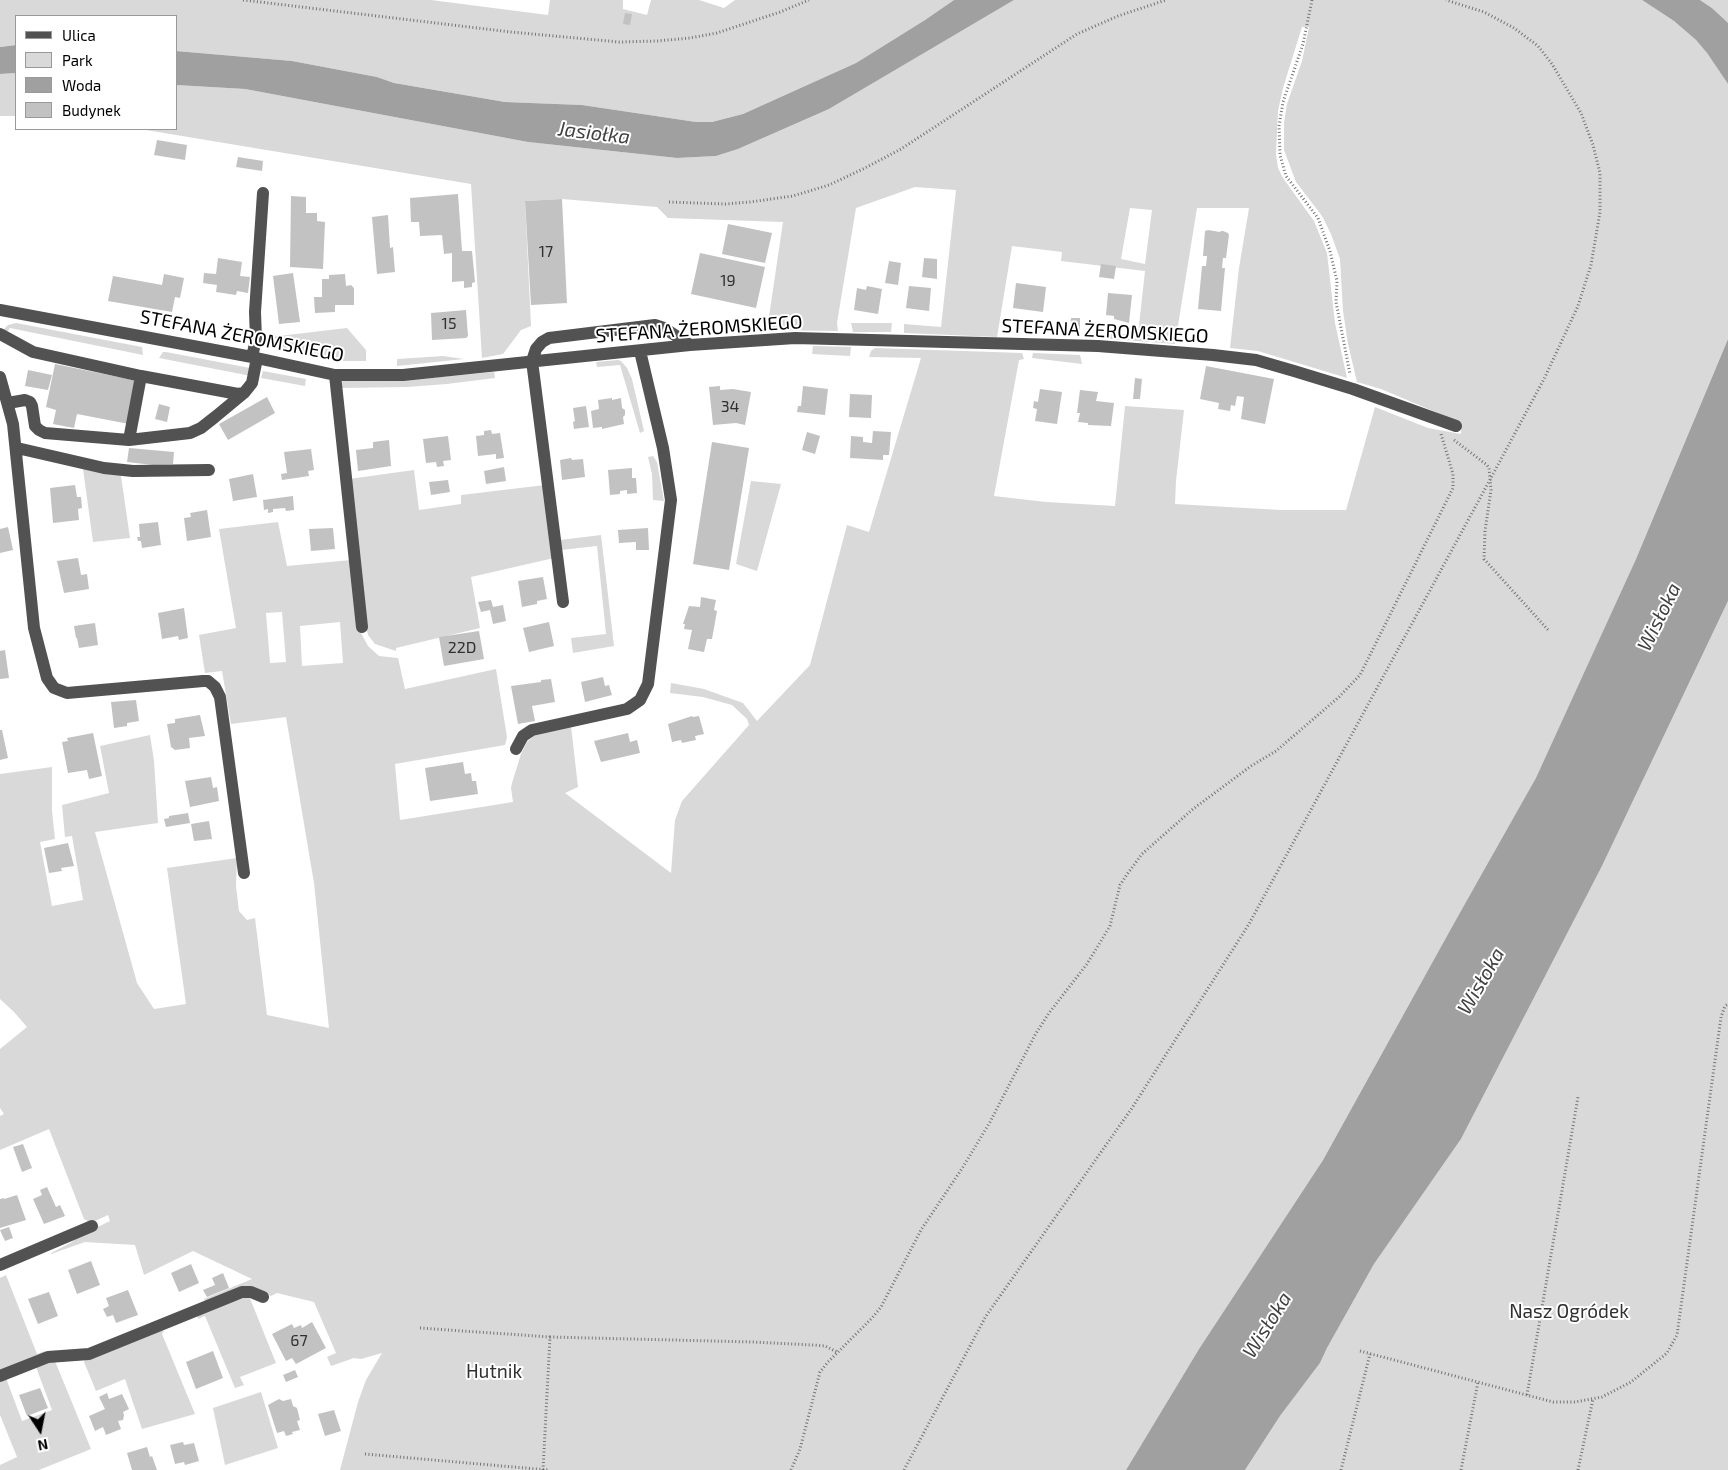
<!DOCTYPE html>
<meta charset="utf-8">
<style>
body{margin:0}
#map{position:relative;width:1728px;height:1470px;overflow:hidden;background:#fff;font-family:"Exo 2",sans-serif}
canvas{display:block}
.legend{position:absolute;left:15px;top:15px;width:162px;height:115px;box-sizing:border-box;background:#fff;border:1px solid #999;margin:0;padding:6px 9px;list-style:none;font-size:15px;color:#000}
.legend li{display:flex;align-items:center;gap:10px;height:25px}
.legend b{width:25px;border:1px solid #999}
.north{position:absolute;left:15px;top:1405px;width:50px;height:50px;-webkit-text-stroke:4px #fff;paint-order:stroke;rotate:169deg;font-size:14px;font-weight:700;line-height:20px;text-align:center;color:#000}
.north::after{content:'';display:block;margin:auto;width:18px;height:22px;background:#000;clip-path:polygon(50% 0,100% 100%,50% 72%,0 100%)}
</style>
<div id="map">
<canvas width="1728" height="1470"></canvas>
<ul class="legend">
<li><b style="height:6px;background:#525252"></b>Ulica</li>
<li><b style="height:14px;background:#d9d9d9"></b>Park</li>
<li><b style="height:14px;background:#a0a0a0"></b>Woda</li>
<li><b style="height:14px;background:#c2c2c2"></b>Budynek</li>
</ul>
<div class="north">N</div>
</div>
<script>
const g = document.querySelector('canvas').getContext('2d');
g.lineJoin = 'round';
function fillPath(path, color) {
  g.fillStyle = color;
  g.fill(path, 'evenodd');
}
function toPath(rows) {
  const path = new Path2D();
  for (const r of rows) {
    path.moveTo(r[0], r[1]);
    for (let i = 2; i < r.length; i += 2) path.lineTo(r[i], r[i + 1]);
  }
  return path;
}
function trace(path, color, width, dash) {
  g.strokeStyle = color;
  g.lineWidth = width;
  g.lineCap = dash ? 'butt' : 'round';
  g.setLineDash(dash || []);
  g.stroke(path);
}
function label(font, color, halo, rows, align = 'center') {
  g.font = font + ' "Exo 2",sans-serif';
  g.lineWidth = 4;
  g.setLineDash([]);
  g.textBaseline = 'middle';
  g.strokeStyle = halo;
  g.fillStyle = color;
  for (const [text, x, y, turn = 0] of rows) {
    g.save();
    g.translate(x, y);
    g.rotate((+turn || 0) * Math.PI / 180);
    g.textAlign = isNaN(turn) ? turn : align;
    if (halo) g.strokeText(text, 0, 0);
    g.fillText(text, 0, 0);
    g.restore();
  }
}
const green = toPath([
 [0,0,431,0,548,15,550,0,623,0,623,9,647,15,651,0,699,0,724,8,735,0,954,0,925,20,856,63,743,114,712,122,696,122,582,105,505,102,394,83,377,77,292,61,176,51,176,16,16,16,16,45,0,47],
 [1014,0,1642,0,1674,21,1696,40,1707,53,1726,81,1728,84,1728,339,1636,559,1537,778,1453,925,1323,1160,1199,1349,1126,1470,340,1470,358,1402,366,1380,382,1353,361,1359,354,1358,331,1366,327,1357,336,1353,314,1302,277,1293,271,1296,250,1286,205,1301,204,1299,252,1279,193,1251,144,1275,135,1245,85,1242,51,1254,51,1253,72,1242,77,1237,110,1221,108,1215,91,1223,84,1219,49,1129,0,1150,0,1116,4,1114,0,1108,0,1049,27,1027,14,1012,0,999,0,774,52,767,52,811,55,839,40,842,52,906,83,900,72,836,65,837,62,805,109,793,100,746,150,735,154,761,158,823,95,832,137,983,154,1009,186,1004,167,868,237,858,236,886,239,911,247,920,255,918,267,1015,329,1028,314,883,286,717,231,724,222,671,205,673,199,635,236,628,219,529,278,522,287,566,351,560,361,633,368,646,379,656,398,658,405,689,496,669,507,737,505,745,395,764,400,820,513,802,511,788,512,783,521,754,527,742,535,735,571,726,578,787,565,793,671,873,675,820,682,801,749,725,747,719,732,705,703,697,670,693,671,683,704,689,743,703,757,721,810,665,847,525,869,532,921,358,869,357,871,351,875,348,1022,353,1024,359,1019,360,994,496,1046,502,1115,506,1125,406,1184,410,1176,481,1175,504,1281,510,1346,510,1375,407,1428,428,1461,434,1461,427,1452,419,1381,389,1357,382,1348,344,1343,311,1340,259,1331,234,1322,216,1296,182,1284,150,1284,123,1287,104,1302,61,1309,27,1302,27,1283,88,1278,111,1276,154,1278,168,1283,178,1314,221,1327,253,1335,323,1347,378,1258,351,1230,348,1239,268,1249,208,1197,208,1175,344,1110,339,1110,334,1138,334,1145,271,1061,261,1062,252,1012,246,997,337,904,333,904,324,941,327,956,190,915,187,856,208,837,323,838,331,767,330,783,222,668,218,657,207,562,199,525,201,531,326,521,330,503,354,482,358,471,184,140,129,176,129,176,85,245,89,528,142,677,158,716,156,738,149,829,109],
 [1130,208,1152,210,1145,264,1121,259],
 [282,612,286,662,270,663,266,613],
 [340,622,343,663,302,666,300,626],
 [1700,0,1728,0,1728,23,1712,8],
 [16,73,16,116,0,116,0,74],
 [16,323,142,347,143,355,10,328,8,331,2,331,8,325],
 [851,323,892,323,891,332,853,332],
 [347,328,366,350,366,361,337,361,267,346,270,337],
 [813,346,851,347,850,356,812,354],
 [163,352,166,352,250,368,251,376,159,358],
 [1033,353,1080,355,1082,364,1032,358],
 [443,356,464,359,397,366,397,359],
 [618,360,621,361,627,368,632,379,644,431,640,433,620,365,597,367,596,362],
 [263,371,306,379,305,386,261,378],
 [494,372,495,378,447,384,407,387,340,388,343,380,407,380],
 [653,456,657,462,664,501,653,500,652,474,648,457],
 [83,469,148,477,121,476,130,538,93,542],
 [414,470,419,510,461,504,461,495,545,485,554,558,471,577,480,628,396,648,396,651,375,644,368,635,365,624,349,479],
 [751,481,781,484,757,571,736,564],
 [601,535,614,646,573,653,571,638,606,634,597,546,561,550,560,540],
 [1728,601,1728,1470,1245,1470,1280,1416,1320,1363,1327,1348,1374,1264,1461,1139,1602,866],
 [6,1275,37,1354,45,1351,46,1353,0,1372,0,1278],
 [249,1296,276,1363,240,1377,244,1385,235,1388,205,1316,198,1319,197,1315],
 [158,1331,164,1331,162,1334,195,1414,142,1429,125,1379,96,1391,84,1362,85,1360],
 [55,1361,91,1449,39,1470,0,1470,0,1465,17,1457,0,1415,0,1381,6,1378,22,1421,52,1410,36,1367],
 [261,1392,278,1448,225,1465,213,1408]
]);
const water = toPath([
 [954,0,1014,0,829,109,738,149,716,156,677,158,528,142,245,89,176,85,176,51,292,61,377,77,394,83,505,102,582,105,696,122,712,122,743,114,856,63,925,20],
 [1642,0,1700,0,1712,8,1726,21,1728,23,1728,84,1707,53,1696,40,1674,21],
 [16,45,16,73,0,74,0,47],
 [1728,339,1728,601,1602,866,1461,1139,1374,1264,1327,1348,1320,1363,1280,1416,1245,1470,1126,1470,1199,1349,1323,1160,1453,925,1536,778,1636,559]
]);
const building = toPath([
 [625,13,632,14,630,25,623,24],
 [157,140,187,145,185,160,154,155],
 [238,157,263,161,262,171,236,167],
 [458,194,462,251,472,251,475,282,472,283,472,287,464,288,464,281,452,282,452,253,444,254,442,235,420,236,419,222,411,222,410,198],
 [291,196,306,197,306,213,317,213,317,221,325,222,323,269,290,267],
 [562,199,567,303,531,305,525,201],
 [388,215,390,248,393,247,395,272,377,274,372,217],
 [728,224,772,233,765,263,722,254],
 [1208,230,1220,232,1221,231,1223,231,1228,233,1229,235,1226,258,1223,258,1222,268,1225,268,1221,311,1198,309,1202,266,1206,266,1207,256,1203,256,1205,231],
 [700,253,765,267,756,308,691,294],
 [218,258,242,262,240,276,250,277,248,293,237,291,236,295,216,292,217,285,203,283,204,273,216,274],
 [924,258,937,259,937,279,922,277],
 [889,261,901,263,898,285,885,283],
 [1101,264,1116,266,1114,279,1099,277],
 [293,273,300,322,279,324,273,276],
 [164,274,184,278,180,298,175,297,172,312,108,301,113,276,162,285],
 [345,274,346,286,351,285,354,288,354,305,335,305,335,312,315,313,314,297,322,297,322,279,329,279,329,275],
 [1016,283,1046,287,1043,312,1013,308],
 [867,286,882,289,878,314,854,310,857,288,866,290],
 [909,286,931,288,929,311,906,308],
 [1108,293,1132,295,1129,323,1114,319,1114,316,1106,315],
 [466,310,468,336,466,338,432,340,431,313],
 [1071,318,1080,318,1080,331,1070,331],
 [55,364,138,381,129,424,77,414,74,428,53,424,56,410,46,407],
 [1206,366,1274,379,1265,424,1241,419,1244,397,1237,396,1235,406,1231,405,1230,411,1218,409,1219,403,1200,399],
 [28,370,52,375,48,390,25,386],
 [1135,378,1142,379,1140,399,1133,399],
 [720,386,720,390,733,389,751,392,745,425,736,423,713,425,709,387],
 [803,386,828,389,825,415,797,412,798,406,801,406],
 [1040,389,1062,392,1057,424,1035,421,1037,409,1033,408,1034,401,1038,402],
 [1080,390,1098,392,1096,401,1114,403,1111,426,1088,425,1088,423,1078,422,1080,413,1077,413],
 [850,394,872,395,871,418,849,417],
 [267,397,275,413,228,440,219,424],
 [612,398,612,400,621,398,622,408,625,410,625,415,623,417,624,424,602,429,602,427,593,428,591,411,599,409,598,400],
 [159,404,170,407,167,422,155,419],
 [586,406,589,427,574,429,573,422,575,421,573,408],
 [491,430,492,434,500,433,504,458,496,459,496,454,478,456,476,436,484,435,484,431],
 [873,431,891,432,889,455,883,455,883,460,850,458,851,436,863,437,863,442,872,443],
 [807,432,820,436,815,454,802,450],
 [448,436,451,460,443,461,444,466,437,467,436,462,426,463,423,439],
 [389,440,391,466,358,471,356,450,373,448,373,442],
 [712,442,749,448,729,570,693,564],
 [129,448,174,452,173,464,153,465,127,462],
 [311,449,314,470,308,471,309,476,282,480,281,474,287,473,284,452],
 [571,458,572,460,583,459,585,477,562,480,560,460],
 [504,467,506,481,486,484,484,471],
 [632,468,632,478,636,478,637,493,627,494,627,490,620,491,620,494,610,495,608,470],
 [253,474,257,497,233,501,229,479],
 [448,480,450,492,431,495,429,482],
 [75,485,77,497,81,497,82,508,78,509,79,520,53,523,50,488],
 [293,496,294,510,286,511,285,508,273,509,273,512,268,513,268,509,264,510,263,500],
 [207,510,211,537,187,541,184,518,191,517,190,513],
 [158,522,161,545,142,548,141,541,138,541,137,537,140,537,139,524],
 [8,527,13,550,0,553,0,529],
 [333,528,335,549,311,551,309,529],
 [648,528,649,550,636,550,636,542,619,543,618,530],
 [78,558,81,575,87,574,89,589,64,593,57,561],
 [543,577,547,599,537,601,537,604,522,607,518,581],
 [701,597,716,600,714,610,717,611,712,639,707,639,704,652,688,649,692,630,684,629,685,624,683,624,689,606,700,607],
 [491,600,493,607,503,605,506,621,493,624,490,610,481,612,478,602],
 [184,608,188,638,179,640,178,636,162,639,158,613],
 [549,622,554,646,529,652,523,628],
 [95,623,98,645,79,648,77,638,76,638,74,626],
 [479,631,484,659,444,666,439,637],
 [5,650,9,678,0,679,0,651],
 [603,677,605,686,609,685,612,695,585,702,581,682],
 [551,679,555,702,532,706,535,721,518,724,511,686,541,682,541,680],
 [136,700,139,721,127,723,127,726,114,728,111,702],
 [200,715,205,736,189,738,190,748,175,750,171,747,167,724,175,723,175,719],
 [692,716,693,717,699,716,704,734,695,736,696,740,682,743,681,740,672,742,668,724],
 [0,730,2,730,8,758,0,760],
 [93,733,102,776,89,779,87,770,68,773,62,742,68,741,67,738],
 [628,733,630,742,637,740,640,753,601,762,594,741],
 [463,762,465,774,471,773,472,781,476,781,478,794,430,801,425,768],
 [211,777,213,788,217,787,219,801,190,807,185,781],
 [188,813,190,823,166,827,164,819,169,818,169,816],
 [209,821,212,839,194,841,191,824],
 [68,843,74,866,61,868,62,871,49,873,44,848],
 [23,1144,32,1168,22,1172,13,1147],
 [47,1187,56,1207,60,1205,65,1216,44,1224,33,1199,42,1195,40,1190],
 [17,1195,26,1220,0,1228,0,1199,4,1198,4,1199],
 [9,1227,13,1238,5,1241,0,1230],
 [91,1261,100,1285,77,1294,68,1270],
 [191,1264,199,1283,179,1292,171,1273],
 [223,1273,229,1288,207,1297,203,1290,215,1285,212,1278],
 [128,1290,138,1315,116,1323,113,1315,107,1317,103,1309,109,1306,106,1298],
 [49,1292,58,1316,38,1324,28,1299],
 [312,1322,326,1348,296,1364,292,1358,286,1361,272,1334,292,1324,294,1328,301,1325,302,1328],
 [213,1351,223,1378,196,1389,186,1362],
 [295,1370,298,1377,286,1382,283,1375],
 [40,1388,48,1408,27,1416,19,1395],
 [107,1393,109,1399,122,1394,129,1409,123,1412,124,1415,123,1420,118,1421,121,1429,106,1435,103,1427,95,1431,89,1416,105,1409,99,1397],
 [279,1399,283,1401,291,1399,293,1406,297,1408,300,1420,297,1421,300,1430,292,1432,293,1434,286,1436,284,1431,277,1433,268,1405],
 [334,1410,341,1431,325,1436,318,1414],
 [183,1442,184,1445,194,1443,199,1461,185,1465,184,1462,175,1464,170,1445],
 [147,1447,150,1457,152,1456,157,1470,132,1470,127,1453]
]);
const path = toPath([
 [243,0,511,32,619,42,657,41,690,38,717,33,780,12,809,0],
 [1312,0,1303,44,1283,102,1279,126,1280,155,1286,176,1318,218,1330,251,1337,281,1336,302,1350,374],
 [669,202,725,204,750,202,793,196,829,185,865,168,901,149,1077,34,1118,16,1166,0],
 [1454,440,1487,465,1489,468,1491,490,1485,531,1484,559,1549,631],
 [420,1328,550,1337],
 [1360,1351,1553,1402,1575,1402,1602,1397,1631,1382,1667,1353,1677,1335,1721,1017,1725,1006,1728,1004],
 [1527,1395,1578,1097],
 [365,1454,548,1470],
 [543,1470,550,1337,753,1342,812,1345,825,1346,837,1352],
 [791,1470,800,1449,820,1372,828,1362,872,1318,881,1307,921,1230,963,1167,990,1122,1035,1035,1049,1013,1087,964,1110,926,1120,885,1128,873,1142,854,1193,809,1251,766,1276,751,1339,697,1360,675,1453,488,1453,474,1441,434],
 [904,1470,986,1316,1132,1108,1249,924,1492,476,1544,379,1578,306,1591,265,1600,212,1600,173,1593,145,1581,113,1552,64,1538,46,1514,28,1484,12,1446,0],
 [1341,1470,1370,1354],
 [1461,1470,1478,1382],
 [1578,1470,1593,1399]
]);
const minor = toPath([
 [0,310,252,357,335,375,403,375,690,345,795,338,1098,346,1213,355,1256,360,1294,371,1353,389,1456,426],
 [0,334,33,352,141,376,129,440,45,433,39,430,35,426,32,406,30,402,25,400,8,403],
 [252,357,256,339,255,312,263,193],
 [335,375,362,627],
 [141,376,238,394,244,393,252,383,257,358],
 [0,377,13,424,34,628,47,678,54,688,67,693,203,681,208,681,215,687,220,697,244,873],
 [129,440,190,433,201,428,215,417,244,393],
 [17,448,104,468,133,471,209,470],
 [563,602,532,361,536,349,542,342,549,338,655,325,664,328,690,345],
 [516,749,523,736,532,730,627,709,640,700,648,684,671,500,663,448,640,351],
 [0,1265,92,1226],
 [0,1376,48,1357,89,1354,242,1292,251,1292,263,1297]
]);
const numberNames = [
 ["17",546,252],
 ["19",728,281],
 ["15",449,324],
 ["34",730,407],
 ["22D",462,648],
 ["67",299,1341]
];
const streetNames = [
 ["STEFANA ŻEROMSKIEGO",699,329,-4],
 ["STEFANA ŻEROMSKIEGO",1105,331,3],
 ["STEFANA ŻEROMSKIEGO",242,336,11]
];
const parkNames = [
 ["Nasz Ogródek",1569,1312],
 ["Hutnik",494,1372]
];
const waterNames = [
 ["Jasiołka",594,133,7],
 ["Wisłoka",1659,617,-64],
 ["Wisłoka",1481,981,-60],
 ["Wisłoka",1267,1325,-58]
];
fillPath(green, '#d9d9d9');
fillPath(water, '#a0a0a0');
fillPath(building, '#c2c2c2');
trace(path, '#747474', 3, [1, 2.5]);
trace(minor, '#525252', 12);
label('16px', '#303030', null, numberNames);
label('19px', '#000', '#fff', streetNames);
label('19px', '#303030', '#fff', parkNames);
label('italic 20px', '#414141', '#fff', waterNames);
</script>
